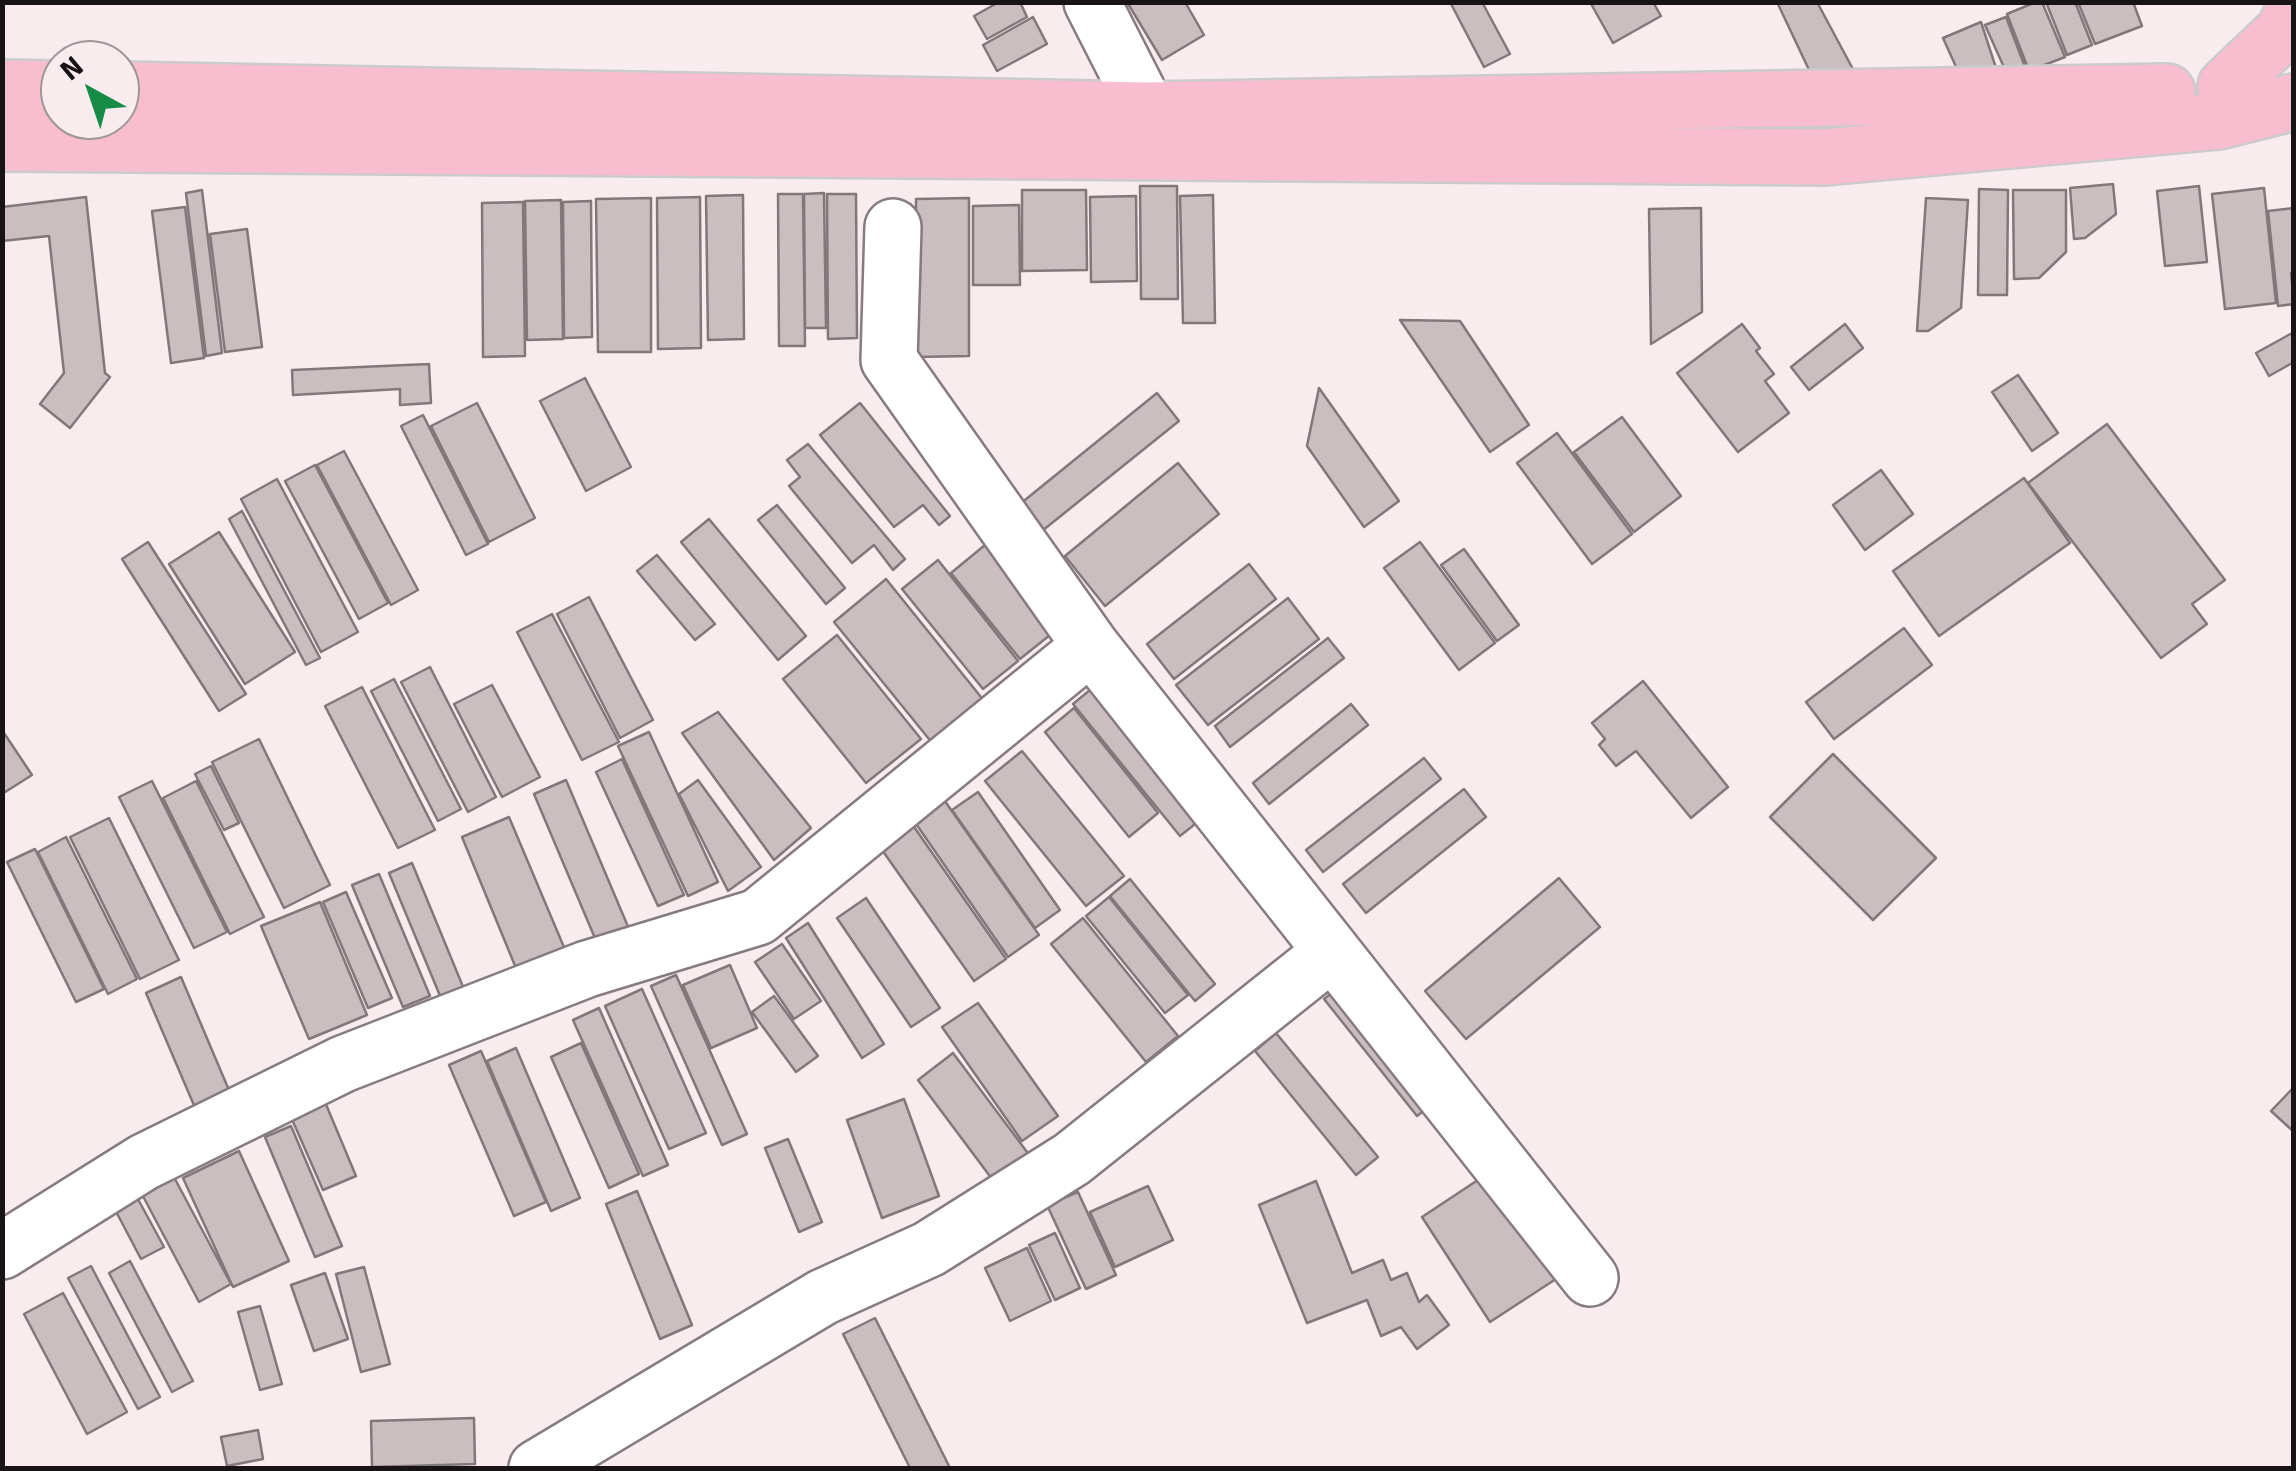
<!DOCTYPE html>
<style>
body{margin:0}
#map{position:relative;width:2296px;height:1471px;overflow:hidden;background:#f9ecef;font-family:Signika,sans-serif}
canvas{display:block}
.frame{position:absolute;inset:0;border:5px solid #181415;pointer-events:none}
.north{position:absolute;left:40px;top:40px;width:100px;height:100px;box-sizing:border-box;background:#f9ecef;border:2px solid #9f9698;border-radius:50%;rotate:320deg;font-size:28px;font-weight:700;line-height:40px;text-align:center;color:#181415}
.north::after{content:'';display:block;margin:auto;width:35px;height:45px;background:#168c46;clip-path:polygon(50% 0,100% 100%,50% 72%,0 100%)}
</style>
<div id="map">
<canvas width="2296" height="1471"></canvas>
<div class="frame"></div>
<div class="north">N</div>
</div>
<script>
const g = document.querySelector('canvas').getContext('2d');
g.lineJoin = 'round';
function fillPath(path, color) {
  g.fillStyle = color;
  g.fill(path, 'evenodd');
}
function toPath(rows) {
  const path = new Path2D();
  for (const r of rows) {
    path.moveTo(r[0], r[1]);
    for (let i = 2; i < r.length; i += 2) path.lineTo(r[i], r[i + 1]);
  }
  return path;
}
function trace(path, color, width, dash) {
  g.strokeStyle = color;
  g.lineWidth = width;
  g.lineCap = dash ? 'butt' : 'round';
  g.setLineDash(dash || []);
  g.stroke(path);
}
const building = toPath([
 [999,2,1020,2,1027,17,987,39,974,16,999,2],
 [1127,2,1185,2,1204,35,1162,60,1127,2],
 [1450,2,1482,2,1510,54,1484,67,1450,2],
 [1590,2,1653,2,1661,16,1613,43,1590,2],
 [1777,2,1817,2,1862,86,1818,89,1777,2],
 [2036,2,2042,2,2065,57,2029,71,2007,14,2036,2],
 [2046,2,2075,2,2092,45,2067,55,2046,2],
 [2078,2,2133,2,2142,26,2095,44,2078,2],
 [1033,17,1047,44,997,71,983,45,1033,17],
 [2006,17,2027,72,2007,74,1985,25,2006,17],
 [1981,22,1996,68,1962,80,1943,38,1981,22],
 [2113,184,2116,214,2085,238,2074,239,2070,188,2113,184],
 [1140,186,1177,186,1178,299,1141,299,1140,186],
 [2199,186,2207,262,2165,266,2157,191,2199,186],
 [2264,188,2276,303,2225,309,2212,194,2264,188],
 [1979,189,2008,190,2007,295,1978,295,1979,189],
 [202,190,222,353,206,356,186,193,202,190],
 [1022,190,1086,190,1087,270,1022,271,1022,190],
 [2013,190,2066,190,2066,252,2039,278,2014,279,2013,190],
 [824,193,826,328,805,328,804,194,824,193],
 [778,194,803,194,805,346,779,346,778,194],
 [827,194,856,194,857,338,828,339,827,194],
 [743,195,744,339,708,340,706,196,743,195],
 [1213,195,1215,323,1183,323,1180,196,1213,195],
 [1136,196,1137,281,1091,282,1090,197,1136,196],
 [86,197,105,373,110,377,70,428,40,404,64,373,49,236,2,241,2,207,86,197],
 [700,197,701,348,658,349,657,198,700,197],
 [651,198,651,352,598,352,596,199,651,198],
 [969,198,969,356,916,357,916,199,969,198],
 [1926,198,1968,200,1961,308,1928,331,1917,331,1926,198],
 [561,200,563,339,527,340,525,201,561,200],
 [591,201,592,337,564,338,563,202,591,201],
 [523,202,525,356,483,357,482,203,523,202],
 [1019,205,1020,285,973,285,973,206,1019,205],
 [185,207,204,358,171,363,152,211,185,207],
 [1701,208,1702,312,1651,344,1649,209,1701,208],
 [2294,208,2294,273,2291,273,2294,304,2278,306,2268,211,2294,208],
 [247,229,262,347,225,352,210,234,247,229],
 [1400,320,1460,321,1529,425,1490,452,1400,320],
 [1742,324,1760,348,1756,351,1774,374,1765,381,1789,413,1738,452,1677,373,1742,324],
 [1845,324,1863,348,1809,390,1791,367,1845,324],
 [2294,332,2294,362,2269,376,2256,353,2294,332],
 [429,364,431,403,400,405,400,389,293,395,292,370,429,364],
 [2018,375,2058,433,2032,451,1992,392,2018,375],
 [585,378,631,467,586,491,540,401,585,378],
 [1319,388,1399,501,1364,527,1307,446,1319,388],
 [1157,393,1179,421,1042,531,1020,504,1157,393],
 [477,403,535,518,489,542,431,426,477,403],
 [860,403,950,516,939,525,923,505,894,527,820,435,860,403],
 [423,415,488,544,466,555,401,426,423,415],
 [1622,417,1681,496,1634,532,1574,452,1622,417],
 [2107,424,2225,580,2192,604,2207,624,2161,658,2028,483,2107,424],
 [1557,433,1632,534,1592,564,1517,463,1557,433],
 [808,444,905,559,893,570,874,545,852,563,789,486,800,477,787,460,808,444],
 [344,451,418,590,391,605,317,465,344,451],
 [1178,463,1219,514,1105,606,1065,556,1178,463],
 [315,465,388,603,359,619,285,481,315,465],
 [1881,470,1913,514,1865,550,1833,505,1881,470],
 [2024,478,2070,543,1939,636,1893,571,2024,478],
 [277,479,358,632,321,652,241,499,277,479],
 [777,505,845,588,826,604,758,520,777,505],
 [242,511,320,658,306,665,229,519,242,511],
 [709,519,806,636,778,660,681,542,709,519],
 [219,532,295,652,245,684,169,564,219,532],
 [148,542,246,694,219,711,122,559,148,542],
 [1420,542,1495,643,1459,670,1384,568,1420,542],
 [985,545,1055,631,1020,659,951,573,985,545],
 [1464,549,1519,625,1497,641,1441,565,1464,549],
 [657,555,715,624,695,640,637,571,657,555],
 [938,560,1018,661,983,689,902,589,938,560],
 [1249,564,1276,599,1174,679,1147,644,1249,564],
 [886,579,985,702,933,744,834,622,886,579],
 [589,597,653,720,620,738,557,614,589,597],
 [1288,598,1319,639,1208,725,1176,685,1288,598],
 [552,614,619,742,582,760,517,632,552,614],
 [1904,628,1932,665,1834,739,1806,702,1904,628],
 [837,635,921,739,866,783,783,679,837,635],
 [1328,638,1344,658,1230,747,1215,726,1328,638],
 [430,667,496,797,468,812,401,682,430,667],
 [394,679,461,809,438,821,371,691,394,679],
 [1102,680,1209,813,1180,836,1073,704,1102,680],
 [1643,681,1728,787,1691,818,1636,751,1616,766,1599,745,1605,739,1592,723,1643,681],
 [492,685,540,777,502,797,454,704,492,685],
 [362,687,435,830,398,848,325,706,362,687],
 [1351,704,1368,725,1269,804,1253,783,1351,704],
 [1074,708,1158,813,1129,837,1045,732,1074,708],
 [718,712,811,828,774,860,682,733,718,712],
 [2,730,32,775,2,794,2,730],
 [649,732,718,882,688,896,618,746,649,732],
 [259,739,330,885,284,908,212,762,259,739],
 [1022,751,1124,876,1086,906,985,781,1022,751],
 [1833,754,1936,858,1873,920,1770,817,1833,754],
 [1424,758,1441,779,1323,872,1306,850,1424,758],
 [622,759,684,895,658,906,596,772,622,759],
 [211,766,239,823,224,830,195,774,211,766],
 [566,780,629,929,597,943,534,794,566,780],
 [698,780,761,867,728,891,679,794,698,780],
 [152,781,227,932,194,948,119,797,152,781],
 [196,781,264,917,230,934,163,798,196,781],
 [1464,789,1486,817,1366,913,1343,884,1464,789],
 [978,792,1060,910,1035,928,952,810,978,792],
 [942,797,1039,935,1008,957,912,818,942,797],
 [509,817,566,952,518,973,462,837,509,817],
 [109,818,179,960,140,979,70,837,109,818],
 [912,824,1006,959,974,981,880,847,912,824],
 [66,837,137,979,108,994,38,852,66,837],
 [35,849,104,989,76,1002,7,862,35,849],
 [412,863,466,994,443,1003,389,873,412,863],
 [379,874,430,996,403,1007,352,885,379,874],
 [1559,878,1600,927,1466,1039,1425,991,1559,878],
 [1130,879,1215,984,1195,1001,1110,896,1130,879],
 [346,892,392,998,368,1008,323,902,346,892],
 [1109,897,1188,995,1165,1013,1086,916,1109,897],
 [866,898,940,1008,911,1027,837,918,866,898],
 [320,902,367,1015,309,1039,261,926,320,902],
 [1083,918,1178,1036,1146,1062,1051,944,1083,918],
 [808,923,884,1044,862,1058,786,938,808,923],
 [782,944,821,1001,794,1019,755,962,782,944],
 [730,965,757,1028,711,1048,683,985,730,965],
 [676,975,747,1134,722,1145,651,986,676,975],
 [181,977,234,1102,199,1117,146,993,181,977],
 [1342,985,1435,1102,1417,1116,1324,999,1342,985],
 [642,989,706,1133,669,1149,605,1006,642,989],
 [774,996,818,1056,796,1072,752,1012,774,996],
 [978,1003,1058,1116,1022,1141,942,1027,978,1003],
 [599,1008,668,1165,643,1176,573,1020,599,1008],
 [1276,1033,1378,1157,1356,1175,1255,1051,1276,1033],
 [581,1043,639,1174,609,1188,551,1057,581,1043],
 [516,1048,580,1198,551,1211,487,1061,516,1048],
 [481,1051,546,1202,514,1216,449,1065,481,1051],
 [953,1053,1030,1156,995,1183,918,1080,953,1053],
 [2294,1087,2294,1132,2271,1111,2294,1087],
 [904,1099,939,1196,882,1218,847,1120,904,1099],
 [325,1102,356,1176,323,1190,291,1117,325,1102],
 [291,1126,342,1246,315,1257,265,1137,291,1126],
 [788,1139,822,1222,799,1232,765,1148,788,1139],
 [239,1151,289,1261,233,1287,183,1178,239,1151],
 [168,1166,231,1284,199,1302,136,1183,168,1166],
 [1490,1172,1559,1277,1490,1322,1422,1217,1490,1172],
 [1316,1181,1352,1273,1383,1260,1391,1280,1407,1273,1419,1302,1427,1295,1449,1325,1417,1349,1401,1327,1381,1336,1367,1300,1307,1323,1259,1205,1316,1181],
 [1148,1186,1173,1240,1115,1267,1090,1212,1148,1186],
 [133,1190,164,1247,141,1259,111,1202,133,1190],
 [637,1191,692,1325,660,1339,606,1204,637,1191],
 [1078,1192,1116,1275,1086,1289,1047,1205,1078,1192],
 [1055,1233,1080,1288,1055,1300,1029,1245,1055,1233],
 [1027,1248,1051,1301,1010,1321,985,1268,1027,1248],
 [130,1261,193,1381,172,1392,109,1273,130,1261],
 [91,1266,160,1397,138,1409,68,1278,91,1266],
 [364,1267,390,1364,361,1372,336,1274,364,1267],
 [325,1273,348,1339,314,1351,291,1285,325,1273],
 [63,1293,127,1412,87,1434,24,1314,63,1293],
 [260,1306,282,1384,260,1390,238,1312,260,1306],
 [875,1318,950,1468,910,1468,843,1334,875,1318],
 [474,1418,475,1464,372,1467,371,1421,474,1418],
 [258,1430,263,1459,227,1466,221,1437,258,1430]
]);
const minor = toPath([
 [1092,2,1147,110],
 [893,227,889,360,1091,646,1590,1278],
 [2,1251,144,1162,343,1064,587,969,758,917,1091,646],
 [537,1468,823,1297,929,1249,1072,1159,1332,952]
]);
const major = toPath([
 [2226,86,2284,31,2294,11],
 [2,88,60,89],
 [120,90,1147,110,2167,92],
 [2,143,1826,157,2219,121,2294,102]
]);
fillPath(building, '#cabec1');
trace(building, '#82787a', 2.5);
trace(minor, '#867b7e', 60);
trace(major, '#cccbcc', 60);
trace(minor, '#fff', 55);
trace(major, '#f8becf', 55);
</script>
